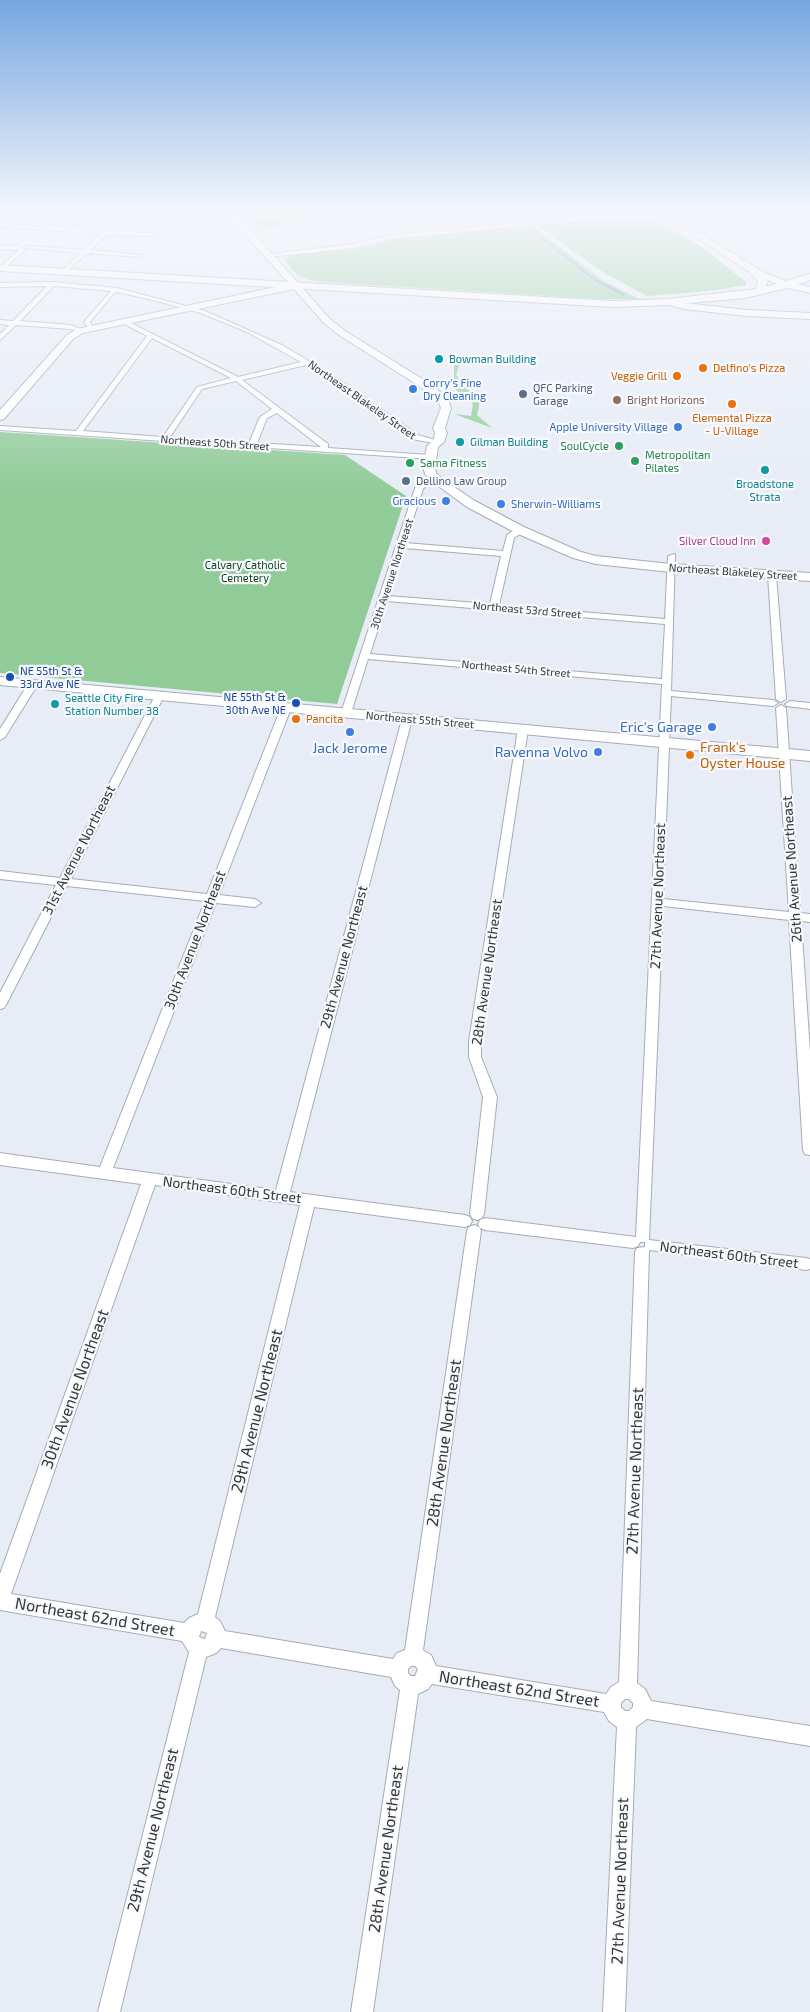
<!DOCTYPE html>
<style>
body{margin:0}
canvas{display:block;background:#e7ecf6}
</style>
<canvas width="810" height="2012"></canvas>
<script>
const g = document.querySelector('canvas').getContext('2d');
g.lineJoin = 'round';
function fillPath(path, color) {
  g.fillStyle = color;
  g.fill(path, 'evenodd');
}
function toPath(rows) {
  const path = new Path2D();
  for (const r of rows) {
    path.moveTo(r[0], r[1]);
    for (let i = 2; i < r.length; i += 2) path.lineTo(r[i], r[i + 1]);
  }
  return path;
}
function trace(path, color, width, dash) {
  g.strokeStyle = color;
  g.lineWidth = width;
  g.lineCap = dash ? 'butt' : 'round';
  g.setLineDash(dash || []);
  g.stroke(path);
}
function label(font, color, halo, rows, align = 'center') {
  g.font = font + ' "Exo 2",sans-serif';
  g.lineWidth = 4.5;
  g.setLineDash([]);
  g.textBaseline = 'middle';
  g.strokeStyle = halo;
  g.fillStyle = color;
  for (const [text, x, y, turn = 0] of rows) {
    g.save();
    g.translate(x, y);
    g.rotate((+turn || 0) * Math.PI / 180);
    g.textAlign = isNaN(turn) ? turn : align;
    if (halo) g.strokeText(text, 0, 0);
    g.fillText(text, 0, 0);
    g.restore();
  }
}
const green = toPath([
 [239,211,254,211,256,213,330,211,314,213,316,217,366,214,314,219,298,221,296,224,281,223,278,226,264,229,259,233],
 [474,211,566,211,526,217,519,219,520,222,576,211,570,219,528,222,602,280,639,299,602,299,321,282,309,280,297,275,285,260,292,255,363,248,396,239,513,227,502,218,485,214,477,214],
 [614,219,659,222,669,227,702,247,746,282,746,285,709,291,647,296,603,272,535,224],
 [460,363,456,375,464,386,480,401,477,415,492,428,454,414,471,416,473,404,454,388,454,365],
 [0,432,345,455,406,496,337,704,0,673]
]);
const stream = toPath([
 [527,226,595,280,624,295]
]);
const street = toPath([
 [61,211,68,211,51,226,159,234,156,236,107,235,90,250,142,255,139,257,87,253,65,273,63,270,81,253,25,248,28,246,84,250,101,234,0,227,0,223,42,227,61,211],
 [110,211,143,211,180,215,177,217,110,211],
 [604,215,657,216,660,218,657,220,604,219,491,229,392,239,353,248,268,257,265,255,353,244,392,235,604,215],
 [0,245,19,246,25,250,2,270,0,267,19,250,0,249,0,245],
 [52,282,117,288,205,311,284,346,338,379,418,435,442,442,438,444,412,439,334,381,306,365,242,380,328,444,328,448,430,455,434,457,433,459,0,430,0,426,76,431,147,336,121,322,120,321,123,319,238,377,301,362,247,332,201,313,153,300,117,292,113,294,90,322,93,328,89,328,84,322,111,291,54,286,20,321,71,325,82,330,82,332,70,329,16,325,0,340,0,334,9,325,0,324,0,320,13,321,47,286,0,287,0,283,52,282],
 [152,338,231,378,197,387,163,437,83,431,152,338],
 [236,381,272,409,260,417,249,443,170,437,202,389,236,381],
 [277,413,321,447,257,443,267,418,277,413],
 [437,478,440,478,440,482,426,486,423,489,405,543,503,551,507,535,517,528,523,528,523,532,514,538,499,605,665,619,668,556,675,554,671,691,773,700,778,703,773,706,671,696,663,899,789,912,776,708,781,705,786,708,800,913,810,914,810,922,801,921,810,1052,810,1155,805,1154,803,1150,789,920,663,906,649,1240,806,1258,810,1259,810,1269,806,1270,649,1250,637,1683,645,1689,651,1701,810,1726,810,1746,647,1719,636,1727,625,2012,603,2012,617,1727,609,1721,604,1712,432,1684,428,1689,418,1694,373,2012,351,2012,400,1690,395,1686,391,1677,221,1648,216,1653,206,1657,120,2012,98,2012,189,1652,182,1641,0,1610,0,1574,141,1184,0,1165,0,1153,100,1167,205,901,67,886,6,1005,4,1008,0,1009,0,993,56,885,0,879,0,871,60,878,156,694,162,694,164,696,71,879,207,894,281,708,286,705,291,708,219,895,255,899,261,903,255,907,216,903,113,1168,276,1190,402,719,407,716,412,719,290,1192,465,1215,470,1217,472,1221,470,1225,465,1227,314,1207,215,1617,220,1621,225,1631,393,1659,397,1653,405,1650,467,1231,469,1227,474,1225,479,1227,481,1231,423,1650,431,1655,436,1666,606,1694,611,1687,619,1682,635,1252,637,1248,645,1247,645,1242,640,1242,638,1246,633,1248,485,1230,480,1228,478,1224,480,1220,485,1218,636,1237,662,684,368,659,351,713,349,715,343,715,341,713,415,488,420,482,437,478],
 [404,548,501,556,490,604,388,596,404,548],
 [387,601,665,624,662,679,370,654,387,601],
 [155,1185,300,1205,198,1614,189,1618,184,1623,11,1594,155,1185],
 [201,1631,207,1633,205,1639,199,1637,201,1631],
 [411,1666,415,1666,418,1669,415,1676,411,1676,408,1673,408,1669,411,1666],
 [625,1699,629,1699,633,1703,633,1707,629,1711,625,1711,621,1707,621,1703,625,1699],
 [772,572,776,575,786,699,781,702,776,699,768,575,772,572],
 [33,681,38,684,5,737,0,740,0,729,28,684,33,681],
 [790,701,810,703,810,709,787,706,785,704,790,701],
 [523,726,528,729,481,1041,481,1057,497,1097,484,1214,482,1218,477,1220,472,1218,470,1214,483,1097,469,1057,469,1041,518,729,523,726]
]);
const secondary = toPath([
 [223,211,232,211,241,219,330,319,345,331,424,380,447,397,451,408,445,428,447,433,444,442,438,447,435,467,436,473,441,478,475,501,524,527,581,552,596,556,671,564,810,573,810,581,671,572,596,564,573,558,516,533,467,507,433,482,425,474,423,467,427,446,433,441,435,433,433,428,441,408,438,400,416,384,339,335,324,323,294,289,83,333,73,339,4,419,0,420,0,410,67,335,77,329,290,284,223,211],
 [695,233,701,233,761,271,791,283,810,287,810,293,785,287,755,275,695,237,695,233],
 [668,299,684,303,747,310,810,313,810,319,747,316,684,309,665,304,665,300,668,299],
 [0,677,810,751,810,761,0,685,0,677]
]);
const primary = toPath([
 [0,265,613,301,668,299,756,289,758,281,748,271,753,268,756,269,768,281,765,287,810,274,810,280,791,287,745,298,668,305,613,307,0,271,0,265]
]);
const markers = [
 [439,359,5,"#0f9aa8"],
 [703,368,5,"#e8710a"],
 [677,376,5,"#e8710a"],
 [413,389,5,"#3f7fe0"],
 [523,394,5,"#5c6f8a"],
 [617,400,5,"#8d6e63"],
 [732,404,5,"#e8710a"],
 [678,427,5,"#3f7fe0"],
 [460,442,5,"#0f9aa8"],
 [619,446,5,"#2e9e5b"],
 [635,461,5,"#2e9e5b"],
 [410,463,5,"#2e9e5b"],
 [765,470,5,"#0f9aa8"],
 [406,481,5,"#5c6f8a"],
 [446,501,5,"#3f7fe0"],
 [501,504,5,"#3f7fe0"],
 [766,541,5,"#d1479c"],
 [10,677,5,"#1a4fb4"],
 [296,703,5,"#1a4fb4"],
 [55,704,5,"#0f9aa8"],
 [296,719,5,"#e8710a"],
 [712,727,5,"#3f7fe0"],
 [350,732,5,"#3f7fe0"],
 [598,752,5,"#3f7fe0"],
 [690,755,5,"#e8710a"]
];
const farCulturenames = [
 ["Bowman Building",449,359],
 ["Gilman Building",470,442],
 ["Broadstone",765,484,"center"],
 ["Strata",765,497,"center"],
 ["Seattle City Fire",65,698],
 ["Station Number 38",65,711]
];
const farFoodnames = [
 ["Delfino's Pizza",713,368],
 ["Veggie Grill",667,376,"right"],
 ["Elemental Pizza",732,418,"center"],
 ["- U-Village",732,431,"center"],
 ["Pancita",306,719]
];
const farShopnames = [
 ["Corry's Fine",423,383],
 ["Dry Cleaning",423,396],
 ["Apple University Village",668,427,"right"],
 ["Gracious",436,501,"right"],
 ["Sherwin-Williams",511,504]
];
const farServicenames = [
 ["QFC Parking",533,388],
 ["Garage",533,401],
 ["Dellino Law Group",416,481]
];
const farStreetnames = [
 ["Northeast Blakeley Street",362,400,35],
 ["Northeast 50th Street",215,443,4],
 ["Northeast Blakeley Street",733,572,4],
 ["30th Avenue Northeast",392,574,-72],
 ["Northeast 53rd Street",527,610,5],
 ["Northeast 54th Street",516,669,5],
 ["Northeast 55th Street",420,720,5]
];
const farEducationnames = [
 ["Bright Horizons",627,400]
];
const farLeisurenames = [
 ["SoulCycle",609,446,"right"],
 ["Metropolitan",645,455],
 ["Pilates",645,468],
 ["Sama Fitness",420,463]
];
const farHotelnames = [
 ["Silver Cloud Inn",756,541]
];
const farParknames = [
 ["Calvary Catholic",245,565],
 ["Cemetery",245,578]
];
const farTransitnames = [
 ["NE 55th St &",20,671],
 ["33rd Ave NE",20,684],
 ["NE 55th St &",286,697,"right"],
 ["30th Ave NE",286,710,"right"]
];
const shopNames = [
 ["Eric's Garage",702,727],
 ["Jack Jerome",350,748,"center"],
 ["Ravenna Volvo",588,752]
];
const foodNames = [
 ["Frank's",700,747],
 ["Oyster House",700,763]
];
const streetNames = [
 ["31st Avenue Northeast",79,850,-63],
 ["26th Avenue Northeast",792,869,-94],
 ["27th Avenue Northeast",658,896,-88],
 ["30th Avenue Northeast",195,940,-69],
 ["29th Avenue Northeast",344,957,-75],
 ["28th Avenue Northeast",487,972,-82],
 ["Northeast 60th Street",232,1190,7],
 ["Northeast 60th Street",729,1255,7]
];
const nearStreetnames = [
 ["30th Avenue Northeast",75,1389,-70],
 ["29th Avenue Northeast",257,1411,-76],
 ["28th Avenue Northeast",444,1443,-82],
 ["27th Avenue Northeast",635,1471,-88],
 ["Northeast 62nd Street",95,1617,10],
 ["Northeast 62nd Street",519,1689,9],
 ["29th Avenue Northeast",153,1830,-76],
 ["28th Avenue Northeast",386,1849,-82],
 ["27th Avenue Northeast",620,1881,-88]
];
fillPath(green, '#91cc98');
trace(stream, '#6b91d3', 2);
trace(street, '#a6acb5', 2);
trace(secondary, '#a6acb5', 2);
trace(primary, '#a6acb5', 2);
fillPath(street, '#fff');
fillPath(secondary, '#fff');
fillPath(primary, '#fff');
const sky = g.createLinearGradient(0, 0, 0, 493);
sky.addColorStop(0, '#76a6e0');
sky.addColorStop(0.43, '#f4f6fb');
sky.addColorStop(1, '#f4f6fb00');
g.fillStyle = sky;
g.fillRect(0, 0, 810, 493);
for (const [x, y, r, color] of markers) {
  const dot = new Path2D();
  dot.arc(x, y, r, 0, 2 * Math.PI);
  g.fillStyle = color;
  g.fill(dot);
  trace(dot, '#f7f9fd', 2);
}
label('11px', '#0d838f', '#f7f9fd', farCulturenames, 'left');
label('11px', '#c56008', '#f7f9fd', farFoodnames, 'left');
label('11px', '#366cbe', '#f7f9fd', farShopnames, 'left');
label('11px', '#4e5e75', '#f7f9fd', farServicenames, 'left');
label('11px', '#333539', '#f7f9fd', farStreetnames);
label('11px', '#785e54', '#f7f9fd', farEducationnames, 'left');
label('11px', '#27864d', '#f7f9fd', farLeisurenames, 'left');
label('11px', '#b23c85', '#f7f9fd', farHotelnames, 'right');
label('11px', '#0b3e18', '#f7f9fd', farParknames);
label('11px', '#164399', '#f7f9fd', farTransitnames, 'left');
label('14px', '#366cbe', '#f7f9fd', shopNames, 'right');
label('14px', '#c56008', '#f7f9fd', foodNames, 'left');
label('14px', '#333539', '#f7f9fd', streetNames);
label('16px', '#333539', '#f7f9fd', nearStreetnames);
</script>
